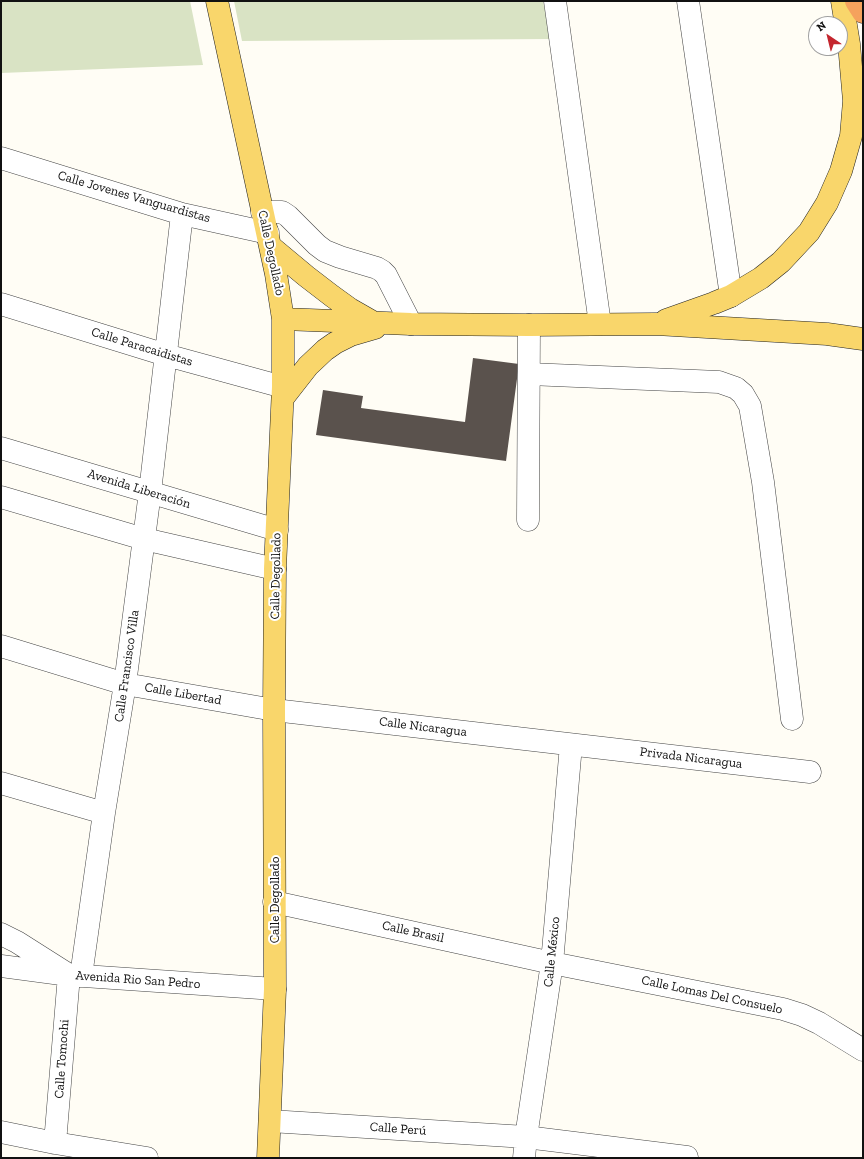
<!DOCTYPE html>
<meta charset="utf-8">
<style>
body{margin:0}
#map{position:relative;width:864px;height:1159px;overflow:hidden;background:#fffdf5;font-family:"Zilla Slab",serif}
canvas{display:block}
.frame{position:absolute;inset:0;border:2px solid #111;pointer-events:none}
.north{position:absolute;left:808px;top:16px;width:40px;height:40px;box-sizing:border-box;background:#fff;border:1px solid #a0a0a0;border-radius:50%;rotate:325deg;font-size:11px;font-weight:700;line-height:16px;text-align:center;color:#111}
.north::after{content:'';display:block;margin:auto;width:14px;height:18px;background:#c4262e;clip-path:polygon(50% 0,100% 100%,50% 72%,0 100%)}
</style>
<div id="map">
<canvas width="864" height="1159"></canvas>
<div class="frame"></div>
<div class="north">N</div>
</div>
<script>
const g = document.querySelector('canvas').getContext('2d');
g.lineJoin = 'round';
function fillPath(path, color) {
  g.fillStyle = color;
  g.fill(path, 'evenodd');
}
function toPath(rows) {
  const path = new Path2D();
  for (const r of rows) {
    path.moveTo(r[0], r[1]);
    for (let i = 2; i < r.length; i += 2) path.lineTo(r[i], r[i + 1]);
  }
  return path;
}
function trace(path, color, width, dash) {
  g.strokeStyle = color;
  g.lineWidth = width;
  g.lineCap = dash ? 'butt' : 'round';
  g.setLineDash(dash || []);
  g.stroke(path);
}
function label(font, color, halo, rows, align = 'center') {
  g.font = font + ' "Zilla Slab",serif';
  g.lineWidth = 4;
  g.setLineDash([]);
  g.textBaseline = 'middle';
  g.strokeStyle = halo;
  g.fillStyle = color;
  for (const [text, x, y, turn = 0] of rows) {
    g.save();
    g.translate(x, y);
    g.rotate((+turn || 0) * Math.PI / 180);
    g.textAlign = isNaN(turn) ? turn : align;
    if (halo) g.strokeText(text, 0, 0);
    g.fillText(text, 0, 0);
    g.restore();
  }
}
const cemetery = toPath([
 [1,1,190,1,203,65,1,73],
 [234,1,543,1,551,39,242,41]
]);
const building = toPath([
 [473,358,519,364,506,461,316,435,323,390,363,396,361,408,465,422]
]);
const minor = toPath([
 [555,1,600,324],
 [688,1,731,296],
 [1,158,182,214,268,233],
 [262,212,282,212,288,216,317,245,325,251,340,257,377,268,382,271,386,275,411,324],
 [1,304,166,355,283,387],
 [529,374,719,382,736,388,743,394,750,406,763,482,792,719],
 [1,448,277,530],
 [1,497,144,539,275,569],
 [528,520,529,325],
 [1,646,125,684,274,710,810,772],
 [1,783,104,813],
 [274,902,552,963,783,1009,802,1015,819,1023,863,1050],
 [1,934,17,942,69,975,55,1143],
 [1,966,69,975,275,989],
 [81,976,104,813,125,684,150,492,182,214],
 [270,1121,526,1137,687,1157],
 [1,1132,55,1143,147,1158],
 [524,1158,526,1137,552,963,571,745]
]);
const major = toPath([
 [217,1,276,274,283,319,283,387,275,569,274,710,275,989,268,1158],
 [270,246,306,276,332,296,350,309,371,321],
 [283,319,411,324,529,325,656,324,827,334,863,339],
 [666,320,714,303,731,296,761,278,781,262,809,232,827,203,841,171,851,136,854,101,849,44,842,1],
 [283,398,308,366,325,350,335,343,351,335,375,328]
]);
const highway = toPath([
 [856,1,863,12]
]);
const streetNames = [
 ["Calle Jovenes Vanguardistas",134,197,16],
 ["Calle Degollado",271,253,78],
 ["Calle Paracaidistas",142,347,17],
 ["Avenida Liberación",139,489,17],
 ["Calle Degollado",276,576,-89],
 ["Calle Francisco Villa",127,666,-82],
 ["Calle Libertad",183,694,10],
 ["Calle Nicaragua",423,727,7],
 ["Privada Nicaragua",691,758,7],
 ["Calle Degollado",275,900,-90],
 ["Calle Brasil",413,932,12],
 ["Calle México",552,952,-84],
 ["Avenida Rio San Pedro",138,980,4],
 ["Calle Lomas Del Consuelo",712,995,12],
 ["Calle Tomochi",62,1059,-86],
 ["Calle Perú",398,1129,4]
];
fillPath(cemetery, '#d9e3c4');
fillPath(building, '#5a524d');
trace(minor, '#444', 23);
trace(major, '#222', 23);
trace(highway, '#222', 23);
trace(minor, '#fff', 22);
trace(major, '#f9d66b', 22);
trace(highway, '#f5a25d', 22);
label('13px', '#111', '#fff', streetNames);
</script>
